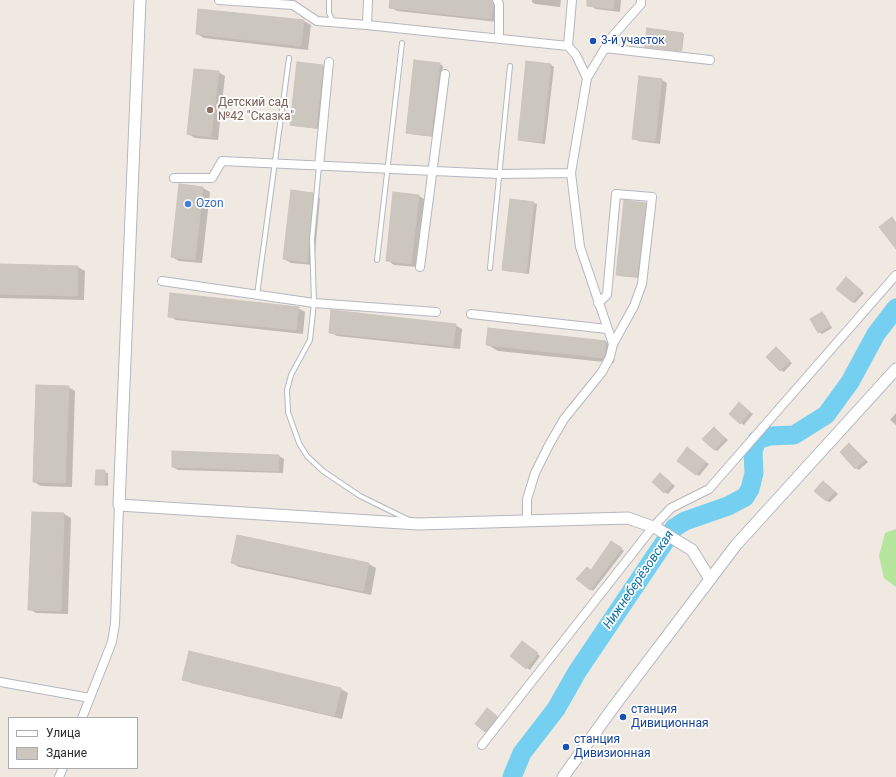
<!DOCTYPE html>
<meta charset="utf-8">
<style>
body{margin:0}
#map{position:relative;width:896px;height:777px;overflow:hidden;background:#efe9e1;font-family:Roboto,sans-serif}
canvas{display:block}
.legend{position:absolute;left:8px;top:717px;width:130px;height:52px;box-sizing:border-box;background:#fff;border:1px solid #ababab;margin:0;padding:5px 7px;list-style:none;font-size:12px;color:#2e2e2e}
.legend li{display:flex;align-items:center;gap:8px;height:20px}
.legend b{width:20px;border:1px solid #ababab}
</style>
<div id="map">
<canvas width="896" height="777"></canvas>
<ul class="legend">
<li><b style="height:5px;background:#fff"></b>Улица</li>
<li><b style="height:11px;background:#cbc7bf"></b>Здание</li>
</ul>
</div>
<script>
const g = document.querySelector('canvas').getContext('2d');
g.lineJoin = 'round';
function fillPath(path, color) {
  g.fillStyle = color;
  g.fill(path, 'evenodd');
}
function toPath(rows) {
  const path = new Path2D();
  for (const r of rows) {
    path.moveTo(r[0], r[1]);
    for (let i = 2; i < r.length; i += 2) path.lineTo(r[i], r[i + 1]);
  }
  return path;
}
function trace(path, color, width, dash) {
  g.strokeStyle = color;
  g.lineWidth = width;
  g.lineCap = dash ? 'butt' : 'round';
  g.setLineDash(dash || []);
  g.stroke(path);
}
function label(font, color, halo, rows, align = 'center') {
  g.font = font + ' Roboto,sans-serif';
  g.lineWidth = 3.5;
  g.setLineDash([]);
  g.textBaseline = 'middle';
  g.strokeStyle = halo;
  g.fillStyle = color;
  for (const [text, x, y, turn = 0] of rows) {
    g.save();
    g.translate(x, y);
    g.rotate((+turn || 0) * Math.PI / 180);
    g.textAlign = isNaN(turn) ? turn : align;
    if (halo) g.strokeText(text, 0, 0);
    g.fillText(text, 0, 0);
    g.restore();
  }
}
const green = toPath([
 [896,529,896,587,884,578,879,556,885,533]
]);
const shadow = toPath([
 [391,0,496,0,498,22,397,11,390,7],
 [532,0,561,0,560,7,535,4,532,2],
 [589,0,621,0,620,12,596,9,589,5],
 [304,21,311,25,308,50,204,38,197,34],
 [647,29,684,34,682,51,647,47],
 [440,64,443,66,435,137,410,134,407,133],
 [551,65,554,67,545,144,522,141,519,139],
 [323,66,326,67,319,129,294,126,291,125],
 [218,72,225,76,218,140,195,138,188,134],
 [662,80,667,83,660,144,638,141,633,138],
 [203,188,210,192,202,263,179,261,172,257],
 [313,194,320,198,314,265,291,263,284,259],
 [419,196,426,200,418,267,394,265,387,260],
 [534,203,537,204,529,274,507,271,504,270],
 [646,203,649,205,640,278,620,276,617,274],
 [0,265,78,267,85,271,84,300,0,298],
 [849,280,864,293,855,303,852,302],
 [298,308,305,312,303,334,176,320,169,316],
 [822,313,825,315,832,328,822,334,819,332],
 [455,325,462,329,460,349,337,336,330,332],
 [606,342,616,348,614,363,498,351,488,345],
 [776,349,792,363,784,372,780,370],
 [68,387,75,391,72,487,41,486,34,482],
 [742,405,753,414,744,425,741,423],
 [896,413,896,425,890,420],
 [714,428,728,440,717,451,714,449],
 [850,444,868,462,859,470,856,468],
 [691,451,709,464,699,476,696,474],
 [279,456,284,459,283,473,178,470,173,467],
 [97,471,108,473,108,486,96,484],
 [661,474,675,486,668,494,664,492],
 [827,484,838,494,830,502,826,501],
 [64,514,71,518,68,614,36,613,29,609],
 [238,536,369,564,376,568,371,595,239,567,232,563],
 [611,542,624,551,593,591,590,589,592,571],
 [525,644,540,656,530,670,527,668],
 [184,679,341,689,348,693,342,719,191,683],
 [490,711,500,719,488,733,485,731]
]);
const river = toPath([
 [512,777,522,753,556,709,577,672,674,528,685,521,728,506,745,497,750,489,754,473,753,451,757,440,770,436,794,435,826,415,850,382,876,334,896,308]
]);
const building = toPath([
 [390,0,492,0,493,4,491,19,389,8,390,0],
 [587,0,614,0,613,9,587,6,587,0],
 [198,9,304,20,301,46,196,34,198,9],
 [647,28,683,33,681,51,644,47,647,28],
 [414,60,440,63,431,136,406,133,414,60],
 [526,61,551,64,542,142,518,140,526,61],
 [297,62,323,65,316,128,290,125,297,62],
 [194,69,219,71,211,137,187,134,194,69],
 [639,76,662,79,655,141,632,139,639,76],
 [179,184,203,187,195,260,171,257,179,184],
 [291,190,313,193,307,262,283,259,291,190],
 [393,192,419,195,411,264,386,261,393,192],
 [510,199,534,202,526,273,502,270,510,199],
 [624,200,646,203,637,277,616,275,624,200],
 [892,217,896,223,896,249,879,227,892,217],
 [0,264,78,266,77,296,0,294,0,264],
 [846,277,862,291,852,302,836,289,846,277],
 [170,293,299,307,296,330,168,317,170,293],
 [331,310,456,324,453,346,329,333,331,310],
 [822,312,830,326,818,333,810,319,822,312],
 [488,328,606,341,604,356,603,358,486,345,488,328],
 [776,347,790,361,780,371,766,357,776,347],
 [36,385,69,386,65,483,33,482,36,385],
 [739,402,750,412,740,424,729,414,739,402],
 [714,427,725,438,714,450,702,439,714,427],
 [849,443,865,460,855,469,840,452,849,443],
 [687,447,706,462,696,475,677,461,687,447],
 [172,451,279,455,278,471,172,467,172,451],
 [96,470,105,470,105,485,95,485,96,470],
 [660,473,672,484,664,493,652,482,660,473],
 [823,481,835,492,826,501,814,491,823,481],
 [32,512,64,513,61,611,28,610,32,512],
 [237,535,369,563,363,591,231,563,237,535],
 [611,541,622,548,590,590,576,579,587,567,591,570,611,541],
 [522,641,538,653,526,669,510,656,522,641],
 [189,651,341,688,334,716,182,680,189,651],
 [487,708,497,716,485,732,475,724,487,708]
]);
const service = toPath([
 [329,0,329,13,333,22],
 [319,166,312,239,314,303,310,340,291,375,287,390,288,412,299,443,307,456,323,471,360,496,409,520],
 [377,260,402,43],
 [490,268,510,66],
 [257,295,289,58]
]);
const minor = toPath([
 [219,0,293,5,317,21,367,25,568,46,576,55,587,78],
 [497,0,499,4,499,39],
 [367,25,368,0],
 [568,46,572,0],
 [605,48,710,60],
 [319,166,329,62],
 [174,178,212,178,222,161,499,174,571,173],
 [420,267,445,74],
 [162,281,314,303,436,312],
 [598,303,607,295,616,194,652,197,642,284,634,306,613,344],
 [471,314,607,329],
 [527,522,527,499,535,473,549,445,564,419,602,372,610,357,613,344,580,247,571,173,587,78,611,38,641,4,641,0],
 [0,682,90,698],
 [82,718,112,642,115,624,119,505],
 [482,745,653,527,671,508,709,489,896,275],
 [59,777,63,768]
]);
const tertiary = toPath([
 [140,0,119,505,418,524,628,518,656,528,692,550,710,579],
 [563,777,615,705,736,545,896,369]
]);
const markers = [
 [593,41,4,"#1a4fb4"],
 [210,110,4,"#8d6e63"],
 [188,204,4,"#3f7fe0"],
 [623,717,4,"#1a4fb4"],
 [566,747,4,"#1a4fb4"]
];
const transitNames = [
 ["3-й участок",601,41],
 ["станция",631,710],
 ["Дивиционная",631,724],
 ["станция",574,740],
 ["Дивизионная",574,754]
];
const educationNames = [
 ["Детский сад",218,103],
 ["№42 \"Сказка\"",218,117]
];
const shopNames = [
 ["Ozon",196,204]
];
const waterNames = [
 ["Нижнеберёзовская",639,580,-56]
];
fillPath(green, '#b6e59e');
fillPath(shadow, '#0003');
trace(river, '#75cff0', 19);
fillPath(building, '#cbc7bf');
trace(building, '#cbc5ba', 1);
trace(service, '#b4b7c1', 6);
trace(minor, '#b4b7c1', 10);
trace(tertiary, '#b4b7c1', 13);
trace(service, '#fff', 4);
trace(minor, '#fff', 8);
trace(tertiary, '#fff', 11);
for (const [x, y, r, color] of markers) {
  const dot = new Path2D();
  dot.arc(x, y, r, 0, 2 * Math.PI);
  g.fillStyle = color;
  g.fill(dot);
  trace(dot, '#fff', 1.5);
}
label('12px', '#164399', '#fff', transitNames, 'left');
label('12px', '#785e54', '#fff', educationNames, 'left');
label('12px', '#366cbe', '#fff', shopNames, 'left');
label('italic 13px', '#0d6fa3', '#fff', waterNames);
</script>
